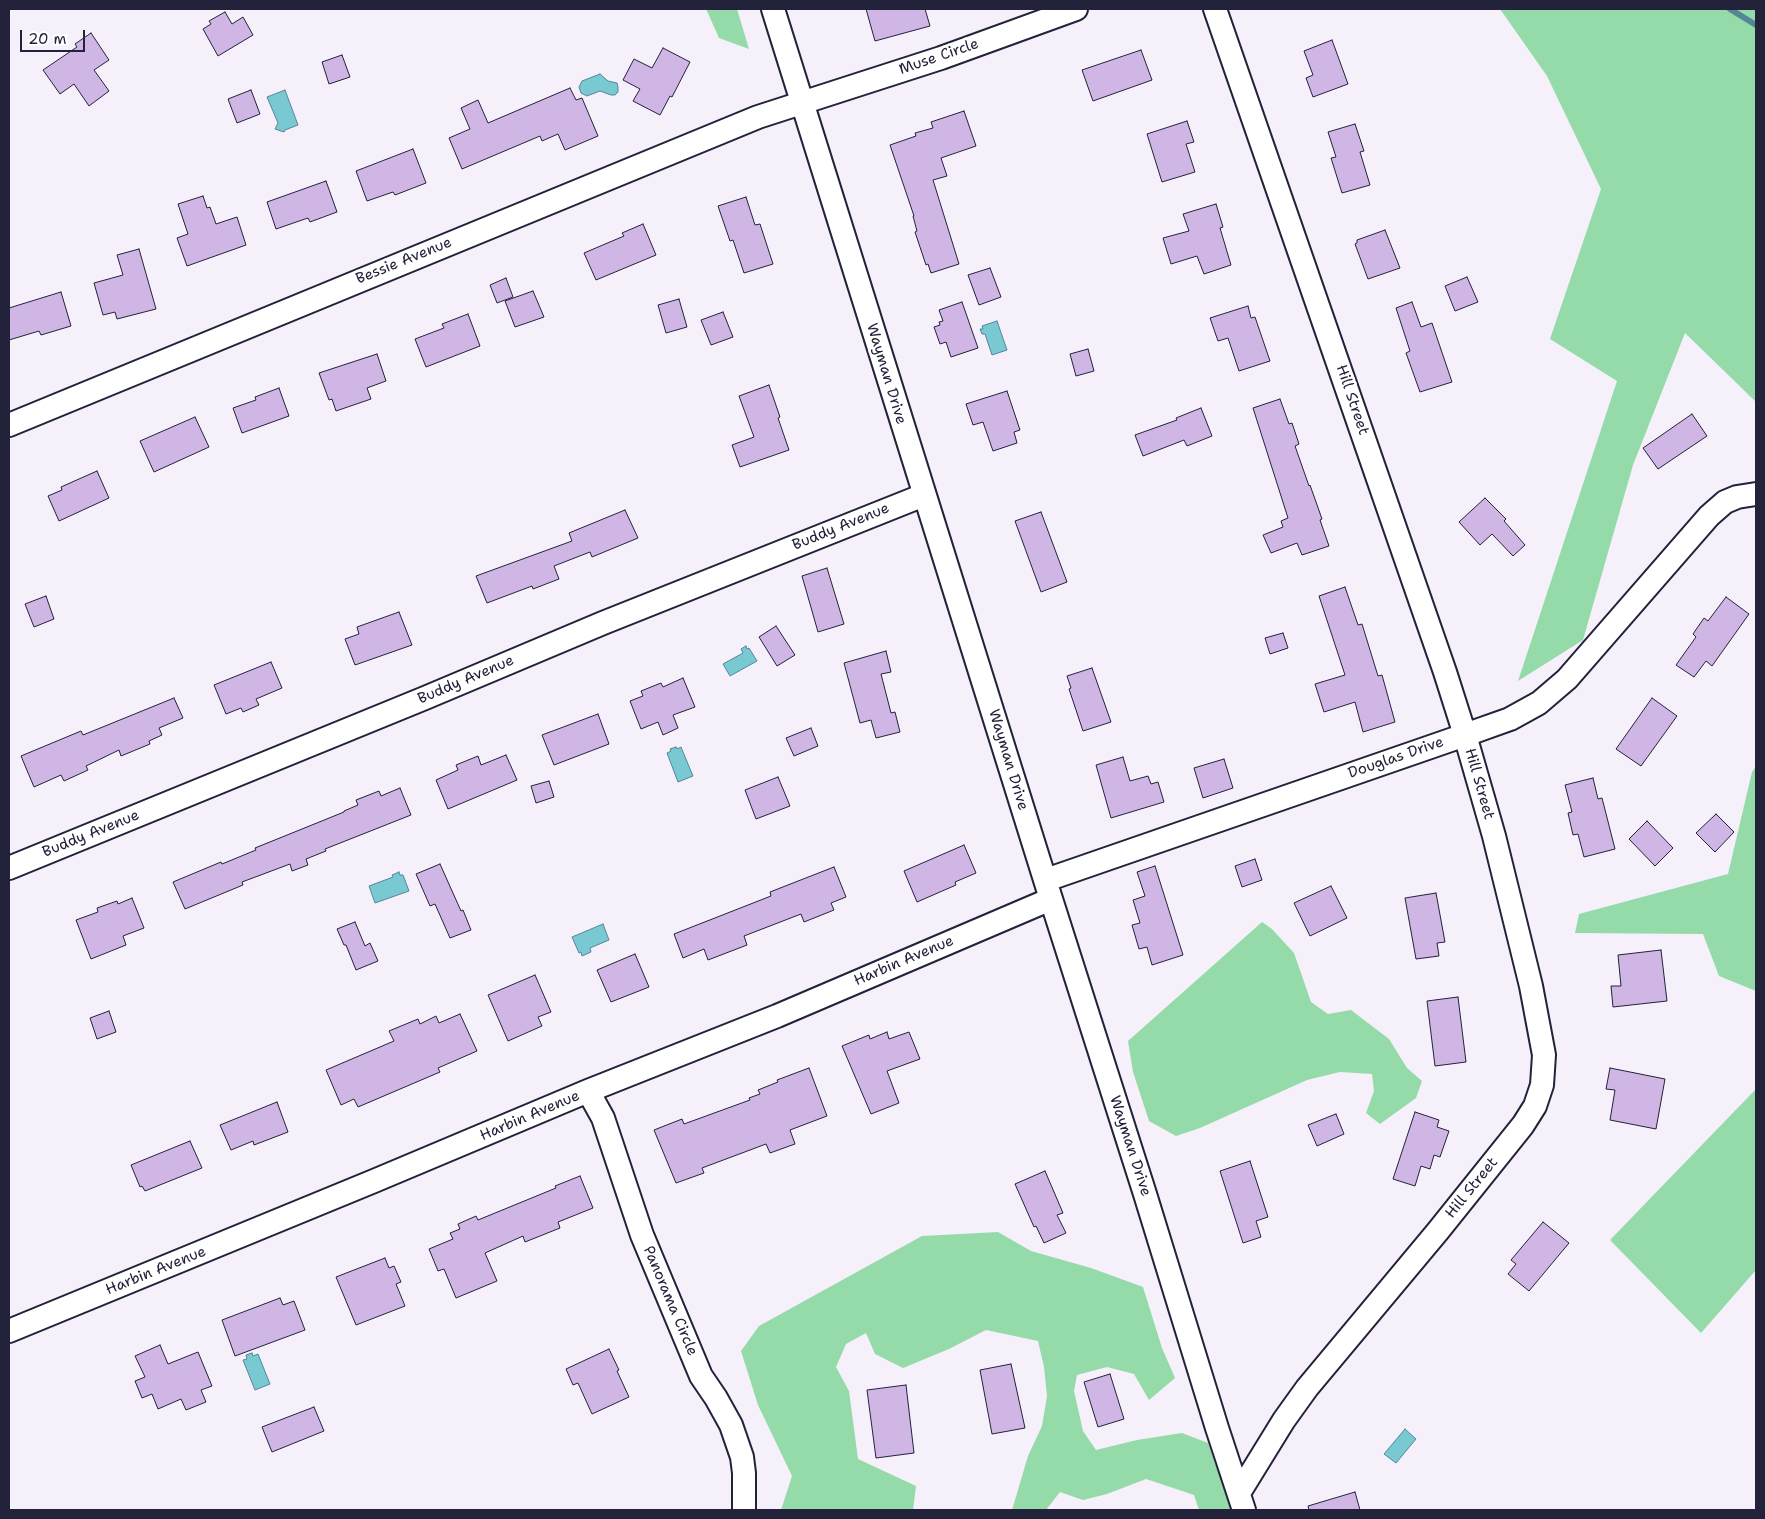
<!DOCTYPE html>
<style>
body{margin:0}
#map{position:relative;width:1765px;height:1519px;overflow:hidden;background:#f5f0fa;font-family:"Shantell Sans",sans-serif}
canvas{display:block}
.frame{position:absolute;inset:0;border:10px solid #22223b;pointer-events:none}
.scale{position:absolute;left:20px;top:30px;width:65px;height:22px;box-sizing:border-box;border:2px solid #22223b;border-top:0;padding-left:6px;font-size:15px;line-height:18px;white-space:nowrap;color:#22223b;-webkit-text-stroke:4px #fff;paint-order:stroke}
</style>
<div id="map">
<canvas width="1765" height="1519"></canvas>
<div class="frame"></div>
<div class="scale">20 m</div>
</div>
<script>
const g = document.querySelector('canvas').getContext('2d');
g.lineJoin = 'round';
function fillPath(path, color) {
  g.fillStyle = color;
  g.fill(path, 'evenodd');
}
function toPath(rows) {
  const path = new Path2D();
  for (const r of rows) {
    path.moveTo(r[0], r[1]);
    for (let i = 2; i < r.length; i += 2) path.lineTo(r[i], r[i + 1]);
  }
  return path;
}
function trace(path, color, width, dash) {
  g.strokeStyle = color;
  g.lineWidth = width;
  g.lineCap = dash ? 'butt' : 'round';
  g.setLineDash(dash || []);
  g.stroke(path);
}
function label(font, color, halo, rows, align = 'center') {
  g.font = font + ' "Shantell Sans",sans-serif';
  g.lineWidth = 5;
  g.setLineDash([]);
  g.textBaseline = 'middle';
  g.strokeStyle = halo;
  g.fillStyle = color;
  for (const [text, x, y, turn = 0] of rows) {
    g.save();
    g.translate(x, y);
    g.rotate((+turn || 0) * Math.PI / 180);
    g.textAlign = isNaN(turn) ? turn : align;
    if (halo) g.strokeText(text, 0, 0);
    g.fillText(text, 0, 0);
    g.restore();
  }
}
const green = toPath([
 [706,9,737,9,749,49,719,38],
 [1500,9,1756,9,1756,402,1685,333,1633,465,1583,640,1518,681,1617,381,1550,339,1601,189,1547,76],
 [1756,766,1756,991,1719,976,1703,934,1575,933,1579,914,1728,874,1752,772],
 [1262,922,1272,929,1294,953,1311,1002,1328,1014,1351,1010,1389,1039,1407,1068,1422,1081,1416,1098,1380,1124,1366,1113,1374,1091,1372,1074,1340,1072,1307,1080,1200,1128,1176,1136,1149,1121,1133,1072,1128,1041],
 [1756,1089,1756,1270,1701,1333,1610,1240],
 [998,1232,1031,1251,1091,1268,1143,1287,1162,1348,1175,1378,1149,1400,1134,1374,1107,1367,1077,1375,1074,1391,1083,1431,1096,1450,1137,1440,1182,1433,1208,1443,1232,1510,1199,1510,1194,1495,1146,1479,1107,1494,1083,1500,1060,1492,1046,1510,1012,1510,1028,1456,1042,1426,1047,1396,1044,1367,1038,1341,986,1330,949,1349,903,1368,875,1354,866,1333,846,1344,836,1367,849,1391,858,1459,916,1486,913,1510,781,1510,792,1476,758,1405,741,1351,759,1326,922,1236]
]);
const water = toPath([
 [600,74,608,81,617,83,618,87,618,92,615,95,611,95,600,91,587,96,581,93,579,87,582,81,600,74],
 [285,90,298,125,285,130,284,132,275,129,278,123,267,97,285,90],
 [997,321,1007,350,992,355,985,334,982,334,980,329,983,329,982,326,997,321],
 [746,646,747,649,749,648,757,661,730,676,723,664,743,653,741,649,746,646],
 [676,747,677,749,681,747,693,776,678,782,667,753,671,751,670,749,676,747],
 [399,872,400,875,403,875,409,891,375,903,369,886,393,877,392,875,399,872],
 [603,924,609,940,590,948,591,952,582,956,581,952,579,953,572,937,603,924],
 [252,1353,253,1356,258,1354,270,1384,255,1390,243,1360,247,1359,246,1355,252,1353],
 [1405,1429,1416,1439,1396,1463,1384,1454,1405,1429]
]);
const stream = toPath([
 [1730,9,1756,25]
]);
const building = toPath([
 [866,9,925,9,930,26,875,41,866,9],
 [225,12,232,24,243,17,253,35,218,56,203,29,211,24,209,21,225,12],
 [91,33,109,60,94,70,109,91,89,106,74,84,60,94,43,70,77,47,75,44,91,33],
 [1332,40,1348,84,1313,97,1306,78,1313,75,1304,51,1332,40],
 [663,48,690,62,672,97,670,96,660,115,633,101,640,89,623,80,634,59,652,68,663,48],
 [1141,50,1152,80,1093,101,1082,70,1141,50],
 [342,55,350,77,329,84,322,62,342,55],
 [570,88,576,100,582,98,598,136,565,150,558,134,542,141,540,136,462,169,449,138,470,129,461,108,478,100,488,123,570,88],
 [251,90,260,114,237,123,228,99,251,90],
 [964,111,976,146,941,158,947,176,933,180,959,264,931,273,928,264,926,265,915,232,917,231,913,216,914,216,890,145,916,136,915,133,933,128,931,122,964,111],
 [1187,121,1194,142,1186,144,1195,172,1162,182,1147,134,1187,121],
 [1355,124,1364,151,1360,152,1370,185,1342,193,1331,158,1336,157,1328,132,1355,124],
 [413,149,426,183,395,195,393,192,367,201,356,171,413,149],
 [326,181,337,212,310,222,308,218,276,229,267,202,326,181],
 [203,196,207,208,210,207,216,224,237,217,246,245,187,266,177,238,188,234,178,204,203,196],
 [746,197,755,225,760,224,773,264,744,273,733,240,730,241,718,206,746,197],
 [1216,204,1223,227,1220,228,1231,265,1204,274,1197,256,1171,264,1163,238,1189,231,1183,214,1216,204],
 [643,224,656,255,596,280,584,253,624,236,622,233,643,224],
 [1385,230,1400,268,1368,279,1355,244,1357,243,1357,240,1385,230],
 [139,249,156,309,117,319,115,312,103,315,94,283,123,275,117,255,139,249],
 [990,268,1001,297,979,305,968,275,990,268],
 [1467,277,1478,302,1455,311,1445,286,1467,277],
 [506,278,513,297,497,303,490,285,506,278],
 [533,291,544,317,515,327,505,301,533,291],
 [61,292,71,326,41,335,39,331,9,340,9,308,61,292],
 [679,299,687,327,666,333,658,305,679,299],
 [962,302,978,348,951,357,946,342,940,344,934,327,940,325,939,322,943,321,939,310,962,302],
 [1412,302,1421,327,1432,323,1452,382,1420,392,1406,353,1410,351,1396,308,1412,302],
 [1248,306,1251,318,1255,317,1270,361,1239,371,1228,338,1218,341,1210,318,1248,306],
 [723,312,733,337,711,345,701,320,723,312],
 [468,314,480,346,426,367,415,339,444,328,442,324,468,314],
 [1088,349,1094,371,1076,376,1070,354,1088,349],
 [377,354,386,381,367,388,371,399,336,411,332,399,329,400,319,373,377,354],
 [769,385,780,417,778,418,789,450,740,467,732,445,754,437,739,396,769,385],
 [279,388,289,416,242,433,233,408,256,400,255,397,279,388],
 [1007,391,1020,430,1014,432,1017,443,993,451,983,422,973,425,966,404,1007,391],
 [1280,399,1289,424,1292,423,1299,444,1295,446,1309,486,1310,485,1322,519,1320,520,1329,546,1302,555,1297,543,1271,553,1263,535,1283,527,1281,521,1288,518,1253,408,1280,399],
 [1201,408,1212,436,1187,446,1184,440,1143,456,1135,435,1177,420,1176,418,1201,408],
 [1692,414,1707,436,1658,469,1643,448,1692,414],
 [195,417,209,447,154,472,140,441,195,417],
 [97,471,109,498,59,521,48,496,62,490,61,487,97,471],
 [1485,498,1506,519,1504,521,1525,545,1513,556,1492,534,1480,545,1459,522,1485,498],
 [625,510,638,538,592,557,590,552,554,566,559,579,533,589,532,586,487,603,476,576,572,541,569,533,625,510],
 [1041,512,1067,582,1041,592,1015,521,1041,512],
 [827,568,844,624,818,632,802,576,827,568],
 [1345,587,1358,625,1362,624,1378,676,1382,675,1395,722,1363,732,1355,702,1324,712,1315,684,1345,675,1319,596,1345,587],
 [46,596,54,619,34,627,25,604,46,596],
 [1726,597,1749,614,1712,666,1706,661,1694,677,1676,665,1696,637,1693,634,1704,618,1708,621,1726,597],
 [399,612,412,645,355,665,345,639,359,634,357,627,399,612],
 [776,626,795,655,777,666,759,637,776,626],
 [1283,633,1288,648,1270,654,1265,638,1283,633],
 [886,651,891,672,881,674,891,713,895,712,900,732,876,738,871,720,860,723,844,663,886,651],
 [271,662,282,688,256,699,259,705,243,712,241,708,226,714,214,685,271,662],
 [1092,668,1111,722,1083,731,1069,689,1071,688,1067,676,1092,668],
 [683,678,695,707,673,715,678,728,663,735,658,722,641,729,630,701,643,696,641,691,661,683,663,687,683,678],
 [174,698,183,718,159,728,162,735,149,741,150,744,121,756,119,750,86,766,88,770,64,781,61,775,34,787,21,756,81,731,83,735,174,698],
 [1652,698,1677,716,1641,766,1616,749,1652,698],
 [598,714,609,744,554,765,542,735,598,714],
 [811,728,818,746,794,756,786,738,811,728],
 [506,755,517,780,448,809,436,780,458,770,456,765,478,756,481,765,506,755],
 [1123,757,1130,781,1148,776,1151,784,1158,782,1164,802,1111,818,1096,765,1123,757],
 [1224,759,1233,788,1203,798,1194,768,1224,759],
 [778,777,790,806,756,819,745,790,778,777],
 [1593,778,1598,799,1602,798,1615,849,1584,857,1578,834,1573,835,1568,813,1572,812,1565,785,1593,778],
 [549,781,554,797,536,803,531,786,549,781],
 [400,788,411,815,325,849,326,851,306,859,308,865,292,871,290,864,242,882,243,885,185,909,173,882,221,862,222,864,256,850,255,848,344,812,344,811,358,805,356,800,379,791,381,796,400,788],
 [1716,814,1734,832,1715,852,1696,833,1716,814],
 [1647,821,1673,848,1655,866,1629,839,1647,821],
 [964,845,976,873,955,882,956,885,917,902,904,871,964,845],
 [1255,859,1262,880,1242,887,1235,866,1255,859],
 [440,864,461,911,463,910,471,930,450,938,435,904,430,906,416,874,440,864],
 [1155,866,1183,955,1152,965,1147,947,1139,949,1132,925,1140,923,1133,900,1145,896,1137,872,1155,866],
 [834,867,846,897,831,903,834,910,804,922,801,914,744,936,747,945,708,960,704,949,683,958,674,934,771,896,770,892,834,867],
 [1331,886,1347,918,1310,936,1294,903,1331,886],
 [1436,893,1445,942,1437,943,1439,956,1416,959,1405,898,1436,893],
 [132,898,144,928,123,936,126,945,91,959,76,920,98,912,97,908,117,901,118,904,132,898],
 [355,922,365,946,370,943,378,961,356,970,346,945,344,945,337,929,355,922],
 [1661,950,1667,1001,1613,1007,1611,986,1621,986,1618,955,1661,950],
 [635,954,649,987,611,1002,597,970,635,954],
 [535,975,551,1012,538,1017,542,1026,508,1041,488,995,535,975],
 [1458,997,1466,1062,1435,1066,1427,1001,1458,997],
 [109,1011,116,1032,97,1039,90,1018,109,1011],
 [460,1014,477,1051,438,1068,440,1072,358,1107,354,1099,341,1105,326,1070,394,1041,389,1031,418,1019,420,1024,436,1016,439,1023,460,1014],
 [887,1032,889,1039,909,1032,920,1059,887,1071,899,1103,871,1114,842,1046,869,1035,870,1039,887,1032],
 [809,1068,827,1116,790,1130,795,1144,770,1153,766,1144,702,1168,704,1173,676,1183,654,1130,682,1119,684,1124,750,1100,749,1098,760,1094,758,1090,778,1082,777,1080,809,1068],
 [1610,1068,1665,1079,1656,1129,1610,1120,1615,1090,1606,1089,1610,1068],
 [277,1102,288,1132,254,1145,253,1141,231,1150,220,1125,277,1102],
 [1415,1112,1439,1120,1437,1127,1449,1131,1440,1157,1434,1155,1430,1169,1421,1166,1415,1186,1393,1179,1415,1112],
 [1336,1114,1344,1134,1317,1146,1308,1125,1336,1114],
 [190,1141,202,1168,145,1191,142,1186,140,1187,131,1165,190,1141],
 [1250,1161,1268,1217,1256,1221,1261,1237,1243,1243,1220,1171,1250,1161],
 [1045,1171,1063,1213,1057,1215,1066,1233,1044,1243,1036,1226,1034,1227,1015,1184,1045,1171],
 [580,1176,593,1208,558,1222,560,1228,525,1242,523,1236,485,1253,497,1281,456,1298,444,1269,438,1271,429,1249,453,1239,450,1233,460,1229,458,1224,476,1216,478,1220,556,1188,555,1186,580,1176],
 [1543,1222,1569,1243,1529,1291,1508,1274,1516,1264,1511,1260,1543,1222],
 [385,1258,389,1268,394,1266,401,1282,396,1284,405,1306,356,1325,336,1277,385,1258],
 [280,1298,283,1305,294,1301,305,1330,235,1356,222,1320,280,1298],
 [160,1345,168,1364,198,1352,212,1386,201,1390,206,1402,186,1410,181,1399,158,1409,152,1394,142,1398,135,1381,145,1377,135,1356,160,1345],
 [609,1349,619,1370,617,1371,629,1397,592,1414,578,1383,573,1385,566,1369,609,1349],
 [1011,1364,1025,1428,992,1434,980,1370,1011,1364],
 [1110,1374,1124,1419,1098,1427,1084,1382,1110,1374],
 [906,1385,914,1453,876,1458,867,1390,906,1385],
 [314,1407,324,1431,272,1452,262,1427,314,1407],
 [1355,1492,1360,1510,1309,1510,1308,1506,1355,1492]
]);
const street = toPath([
 [773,9,1051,899,1145,1194,1217,1428,1244,1510],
 [1215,9,1445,672,1465,735,1494,836,1531,986,1544,1055,1542,1085,1535,1106,1523,1125,1438,1231,1307,1388,1284,1420,1239,1493],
 [9,425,758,117,941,58,1076,9],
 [9,868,425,698,603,623,924,495],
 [1046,880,1465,735,1510,719,1539,703,1567,679,1709,516,1725,502,1737,497,1756,494],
 [588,1091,603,1118,642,1235,701,1376,716,1398,731,1425,742,1457,744,1473,744,1510],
 [9,1331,374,1181,588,1091,777,1016,1051,899]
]);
const streetNames = [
 ["Muse Circle",939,57,-19],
 ["Bessie Avenue",404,261,-22],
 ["Wayman Drive",886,374,73],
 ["Hill Street",1352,400,71],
 ["Buddy Avenue",841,527,-22],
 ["Buddy Avenue",466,680,-23],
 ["Douglas Drive",1396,758,-19],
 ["Wayman Drive",1008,760,73],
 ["Hill Street",1479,784,74],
 ["Buddy Avenue",91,834,-22],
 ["Harbin Avenue",904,961,-23],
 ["Harbin Avenue",530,1116,-23],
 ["Wayman Drive",1130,1146,72],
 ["Hill Street",1472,1188,-51],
 ["Harbin Avenue",156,1271,-22],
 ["Panorama Circle",670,1301,67]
];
fillPath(green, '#94dba9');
fillPath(water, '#78c9d2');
trace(water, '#568696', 1);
trace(stream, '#568696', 6);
fillPath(building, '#cfb6e5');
trace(building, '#22223b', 1);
trace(street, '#22223b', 26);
trace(street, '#fff', 22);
label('15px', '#22223b', '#fff', streetNames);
</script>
